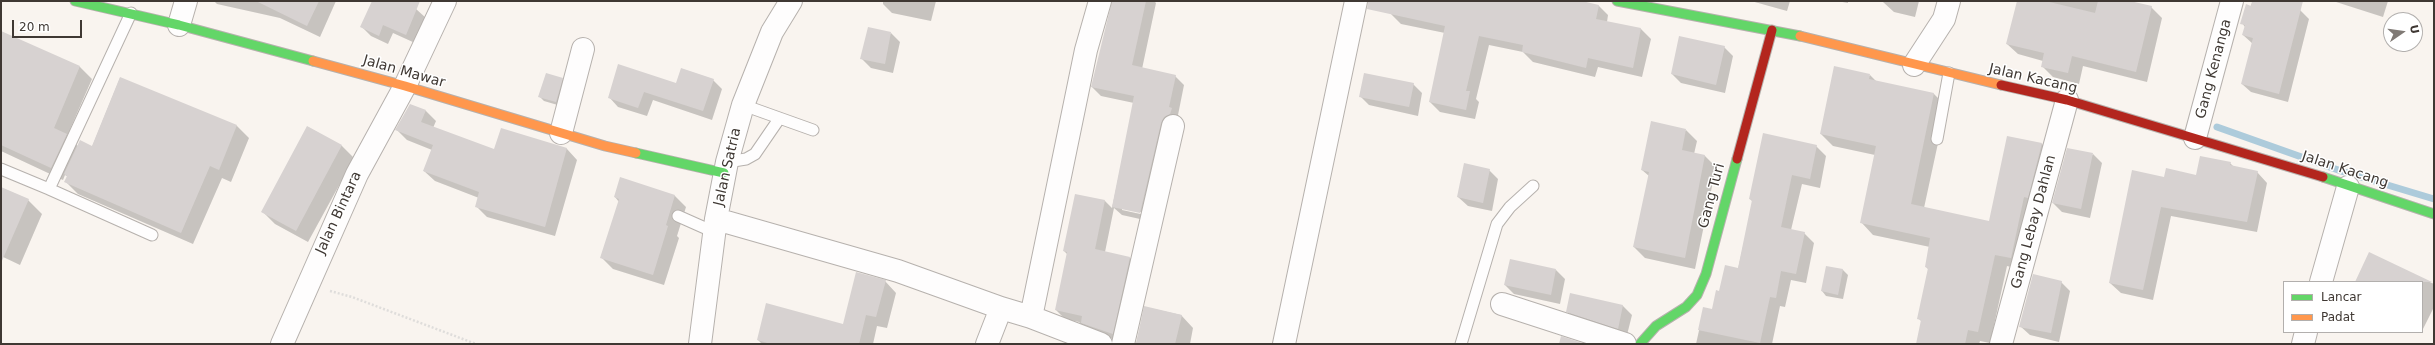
<!DOCTYPE html>
<style>
body{margin:0}
#map{position:relative;width:2435px;height:345px;overflow:hidden;background:#f9f4ef;font-family:"DejaVu Sans",sans-serif}
canvas{display:block}
.frame{position:absolute;inset:0;border:2px solid #3f3833;pointer-events:none}
.legend{position:absolute;left:2283px;top:281px;width:140px;height:52px;box-sizing:border-box;background:#fff;border:1px solid #b2afad;margin:0;padding:5px 7px;list-style:none;font-size:12px;color:#3f3833}
.legend li{display:flex;align-items:center;gap:8px;height:20px}
.legend b{width:20px;border:1px solid #b2afad}
.north{position:absolute;left:2383px;top:12px;width:40px;height:40px;box-sizing:border-box;background:#fff;border:1px solid #b2afad;border-radius:50%;rotate:77deg;font-size:11px;font-weight:700;line-height:16px;text-align:center;color:#3f3833}
.north::after{content:'';display:block;margin:auto;width:14px;height:18px;background:#807a75;clip-path:polygon(50% 0,100% 100%,50% 72%,0 100%)}
.scale{position:absolute;left:12px;top:20px;width:70px;height:18px;box-sizing:border-box;border:2px solid #3f3833;border-top:0;padding-left:5px;font-size:12px;line-height:14px;white-space:nowrap;color:#3f3833;-webkit-text-stroke:3px #fff;paint-order:stroke}
</style>
<div id="map">
<canvas width="2435" height="345"></canvas>
<div class="frame"></div>
<ul class="legend">
<li><b style="height:5px;background:#63d668"></b>Lancar</li>
<li><b style="height:5px;background:#ff974d"></b>Padat</li>
</ul>
<div class="north">U</div>
<div class="scale">20 m</div>
</div>
<script>
const g = document.querySelector('canvas').getContext('2d');
g.lineJoin = 'round';
function fillPath(path, color) {
  g.fillStyle = color;
  g.fill(path, 'evenodd');
}
function toPath(rows) {
  const path = new Path2D();
  for (const r of rows) {
    path.moveTo(r[0], r[1]);
    for (let i = 2; i < r.length; i += 2) path.lineTo(r[i], r[i + 1]);
  }
  return path;
}
function trace(path, color, width, dash) {
  g.strokeStyle = color;
  g.lineWidth = width;
  g.lineCap = dash ? 'butt' : 'round';
  g.setLineDash(dash || []);
  g.stroke(path);
}
function label(font, color, halo, rows, align = 'center') {
  g.font = font + ' "DejaVu Sans",sans-serif';
  g.lineWidth = 3;
  g.setLineDash([]);
  g.textBaseline = 'middle';
  g.strokeStyle = halo;
  g.fillStyle = color;
  for (const [text, x, y, turn = 0] of rows) {
    g.save();
    g.translate(x, y);
    g.rotate((+turn || 0) * Math.PI / 180);
    g.textAlign = isNaN(turn) ? turn : align;
    if (halo) g.strokeText(text, 0, 0);
    g.fillText(text, 0, 0);
    g.restore();
  }
}
const shadow = toPath([
 [214,1,336,1,320,37,280,18,217,4],
 [374,1,400,1,416,9,426,18,415,43,393,33,388,44,371,36,362,27],
 [883,1,936,1,931,21,892,13,883,4],
 [1113,1,1154,1,1156,3,1142,69,1175,76,1184,85,1178,115,1180,118,1179,123,1149,221,1122,215,1114,208,1105,252,1130,258,1139,267,1122,342,1087,330,1079,322,1065,319,1056,310,1068,255,1064,251,1076,195,1105,201,1112,208,1134,103,1101,96,1092,87],
 [1122,208,1145,213,1145,215,1122,210],
 [1394,1,1577,1,1599,6,1608,15,1607,22,1641,29,1651,39,1642,77,1598,67,1595,77,1533,62,1523,52,1489,45,1476,99,1479,102,1475,119,1440,112,1430,102,1445,33,1401,24,1391,14],
 [1751,1,1790,1,1787,11],
 [1837,1,1848,1,1848,3],
 [1919,1,1915,17,1894,12,1883,2],
 [2018,1,2126,1,2151,7,2162,18,2147,82,2083,66,2079,84,2053,77,2042,66,2043,61,2018,54,2007,44],
 [2253,1,2264,1,2300,10,2309,19,2288,102,2251,92,2242,84,2253,44,2243,35,2245,27,2242,23],
 [2333,1,2388,1,2383,17],
 [1,32,80,67,92,79,67,136,78,146,92,147,120,78,237,126,249,138,231,182,222,178,193,244,78,194,66,182,68,177,65,175,63,180,1,151],
 [891,33,900,42,893,73,871,68,862,59],
 [1724,47,1733,56,1725,93,1681,83,1672,74],
 [1870,75,1877,82,1934,94,1946,106,1924,208,1990,222,2008,137,2042,144,2054,156,2023,270,2007,266,1990,343,1980,341,1979,344,1917,344,1922,322,1918,318,1929,270,1926,267,1930,247,1873,235,1861,222,1875,155,1833,146,1821,134],
 [562,79,567,84,561,106,544,101,539,96],
 [713,80,722,89,712,120,653,100,647,116,618,107,609,97,677,84],
 [1413,84,1422,93,1418,116,1369,105,1360,96],
 [410,105,426,111,436,121,433,128,495,150,502,129,567,149,577,160,555,236,487,217,476,206,479,198,435,181,424,171,432,150,407,140,397,130],
 [308,127,342,146,354,158,308,242,275,224,263,212],
 [1686,130,1697,141,1694,154,1705,156,1716,167,1695,269,1645,258,1634,247,1649,176,1642,170],
 [1816,146,1826,156,1820,188,1802,184,1791,230,1804,233,1814,243,1806,283,1791,280,1785,307,1780,306,1772,344,1696,344,1704,308,1712,310,1720,292,1738,269,1753,202,1750,199],
 [2093,154,2102,163,2090,218,2062,212,2053,203],
 [2230,163,2234,167,2257,172,2267,183,2257,232,2171,216,2153,300,2121,293,2110,283,2165,178,2197,176],
 [1489,170,1498,179,1492,211,1468,206,1458,197],
 [621,178,675,196,686,207,677,236,679,238,664,285,613,269,601,257,619,202,615,197],
 [1,188,28,200,42,214,20,265,1,256],
 [2369,254,2434,284,2434,307,2423,329,2422,282,2356,282],
 [1827,267,1843,270,1848,275,1843,299,1826,296,1822,291],
 [1556,270,1565,279,1560,304,1514,294,1505,285],
 [885,281,896,293,887,328,877,326,873,344,762,344,758,340,844,325],
 [2061,282,2070,291,2059,342,2030,335,2020,326],
 [1623,306,1632,315,1627,335,1576,321,1567,311],
 [1145,307,1181,315,1193,328,1190,344,1136,344]
]);
const stream = toPath([
 [2217,127,2341,171,2434,199]
]);
const building = toPath([
 [256,1,319,1,307,26],
 [372,1,420,1,406,35,383,25,379,36,360,27],
 [1112,1,1146,1,1132,65,1176,75,1169,107,1172,108,1170,114,1164,117,1161,123,1140,213,1112,207,1134,96,1091,87],
 [1368,1,1582,1,1599,5,1596,19,1641,28,1633,68,1588,58,1586,68,1522,52,1523,45,1479,36,1466,91,1470,91,1466,110,1429,102,1445,26,1367,9],
 [2017,1,2045,1,2095,13,2098,1,2130,1,2152,6,2136,72,2072,56,2068,73,2041,67,2044,53,2006,44],
 [2252,1,2303,1,2279,94,2241,84,2253,38,2242,35,2245,25,2240,24,2246,4,2251,6],
 [868,27,891,32,885,64,860,59],
 [1,31,80,66,54,128,67,134,51,168,1,145],
 [1679,36,1725,46,1716,85,1671,74],
 [618,64,676,83,681,68,714,79,703,111,644,92,638,108,608,98],
 [1834,66,1870,74,1869,79,1934,93,1911,204,1989,221,2007,136,2042,143,2028,198,2024,197,2011,258,1995,255,1978,332,1968,330,1965,344,1916,344,1921,320,1917,319,1928,268,1925,267,1930,238,1860,223,1876,146,1820,134],
 [546,73,563,78,556,102,538,97],
 [1364,73,1414,83,1409,107,1359,97],
 [120,77,237,125,219,170,210,166,181,233,64,182,67,176,64,174,80,140,92,146],
 [410,104,426,110,421,122,494,149,501,128,567,148,545,227,475,207,479,192,423,171,433,145,395,130],
 [1651,121,1686,129,1682,150,1705,155,1685,258,1633,247,1649,172,1641,170],
 [307,126,342,145,296,231,261,212],
 [1763,133,1817,145,1810,179,1792,175,1781,227,1805,232,1796,274,1781,271,1776,298,1770,297,1760,343,1698,330,1703,307,1712,309,1716,290,1719,291,1725,265,1738,268,1752,200,1749,199],
 [2067,148,2093,153,2081,209,2052,203],
 [2200,156,2231,162,2230,165,2258,171,2247,222,2161,207,2143,290,2109,283,2132,170,2164,177,2166,168,2196,175],
 [1464,163,1490,169,1483,203,1457,197],
 [620,177,675,195,666,225,668,226,653,275,600,258,619,199,614,197],
 [1,187,29,199,1,263],
 [1075,194,1105,200,1095,249,1130,257,1113,334,1081,323,1082,316,1055,310,1067,252,1063,251],
 [2369,252,2432,282,2355,282],
 [1510,259,1556,269,1551,295,1504,285],
 [1826,266,1843,269,1838,295,1821,291],
 [856,272,886,280,876,317,866,315,859,344,771,344,757,340,766,303,843,324],
 [2033,274,2062,281,2051,333,2019,327],
 [1570,293,1623,305,1618,329,1566,312],
 [1144,306,1182,315,1175,344,1136,344],
 [1561,336,1585,344,1559,344]
]);
const path = toPath([
 [330,291,352,297,476,344]
]);
const lane = toPath([
 [131,13,49,189,152,235],
 [743,105,813,130],
 [1937,139,1949,73],
 [727,162,746,159,755,154,779,119],
 [1,169,49,189],
 [678,216,714,232],
 [1461,344,1497,224,1510,207,1533,186]
]);
const street = toPath([
 [179,25,186,1],
 [1914,65,1944,19,1949,1],
 [561,133,583,49],
 [2195,138,2232,1],
 [716,219,898,271,1001,308],
 [2321,282,2348,187],
 [1502,304,1625,344],
 [1031,317,1086,50,1100,1],
 [282,344,357,174,405,86,445,1],
 [700,344,716,219,727,162,743,105,772,32,791,1],
 [987,344,1001,308,1031,317,1101,344],
 [1123,344,1173,126],
 [1284,344,1356,1],
 [2001,344,2067,100],
 [2303,344,2306,332]
]);
const fast = toPath([
 [75,1,179,25,313,61],
 [1617,1,1800,36],
 [636,153,724,173],
 [2323,177,2434,214],
 [1640,344,1656,326,1686,307,1697,295,1706,274,1737,159]
]);
const slow = toPath([
 [1800,36,2001,85],
 [313,61,405,86,605,146,636,153]
]);
const jam = toPath([
 [2001,85,2067,100,2323,177],
 [1737,159,1772,30]
]);
const streetNames = [
 ["Gang Kenanga",2214,69,-75],
 ["Jalan Mawar",404,72,16],
 ["Jalan Kacang",2033,79,13],
 ["Jalan Satria",728,167,-77],
 ["Jalan Kacang",2345,170,18],
 ["Gang Turi",1712,196,-75],
 ["Jalan Bintara",339,213,-65],
 ["Gang Lebay Dahlan",2034,222,-75]
];
fillPath(shadow, '#0003');
trace(stream, '#adcbdb', 7);
fillPath(building, '#d7d2d1');
trace(lane, '#b6b1ad', 13);
trace(street, '#b6b1ad', 24);
trace(fast, '#b6b1ad', 11);
trace(slow, '#b6b1ad', 11);
trace(jam, '#b6b1ad', 11);
trace(path, '#dfdddb', 2.5, [2, 2]);
trace(lane, '#fefdfd', 11);
trace(street, '#fefdfd', 22);
trace(fast, '#63d668', 9);
trace(slow, '#ff974d', 9);
trace(jam, '#b3261e', 9);
label('14px', '#3f3833', '#fff', streetNames);
</script>
